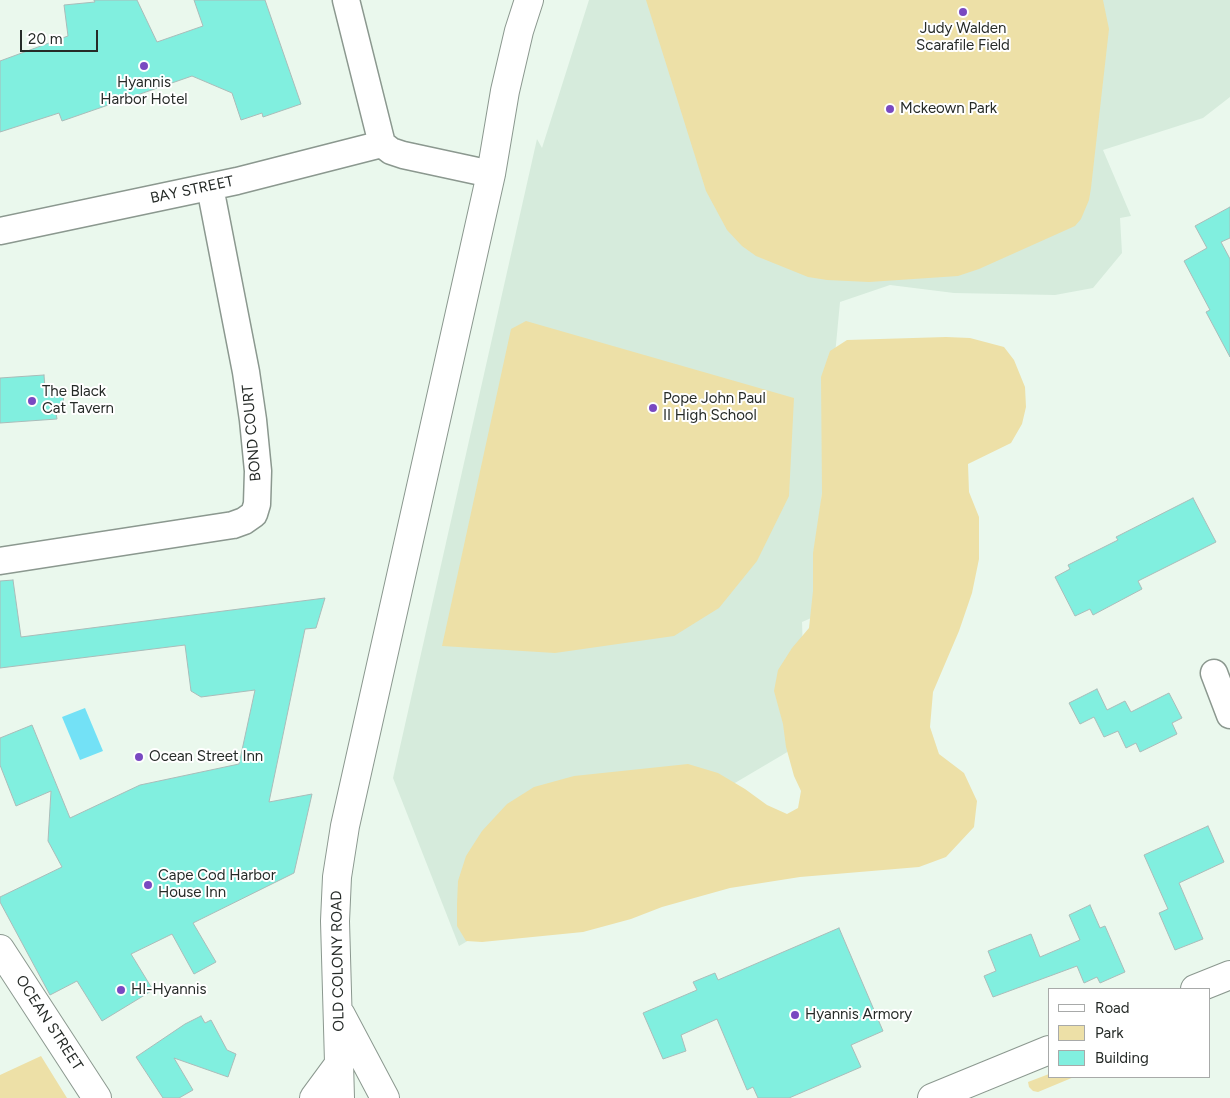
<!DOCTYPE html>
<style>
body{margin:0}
#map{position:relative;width:1230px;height:1098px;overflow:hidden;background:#eaf8ed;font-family:Figtree,sans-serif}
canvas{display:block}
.legend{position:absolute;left:1048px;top:988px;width:162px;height:90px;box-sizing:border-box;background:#fff;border:1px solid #a8aaa9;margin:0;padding:6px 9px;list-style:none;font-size:15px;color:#262b28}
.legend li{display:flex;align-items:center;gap:10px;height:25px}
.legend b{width:25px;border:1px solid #a8aaa9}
.scale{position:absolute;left:20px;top:30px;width:78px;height:22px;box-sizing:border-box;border:2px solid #262b28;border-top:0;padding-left:6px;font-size:15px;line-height:18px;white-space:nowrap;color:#262b28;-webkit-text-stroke:4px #fff;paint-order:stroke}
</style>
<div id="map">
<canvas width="1230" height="1098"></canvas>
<ul class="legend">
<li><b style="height:6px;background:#fff"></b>Road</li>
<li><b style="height:14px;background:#ede0a7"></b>Park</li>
<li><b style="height:14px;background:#81efdf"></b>Building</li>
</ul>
<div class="scale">20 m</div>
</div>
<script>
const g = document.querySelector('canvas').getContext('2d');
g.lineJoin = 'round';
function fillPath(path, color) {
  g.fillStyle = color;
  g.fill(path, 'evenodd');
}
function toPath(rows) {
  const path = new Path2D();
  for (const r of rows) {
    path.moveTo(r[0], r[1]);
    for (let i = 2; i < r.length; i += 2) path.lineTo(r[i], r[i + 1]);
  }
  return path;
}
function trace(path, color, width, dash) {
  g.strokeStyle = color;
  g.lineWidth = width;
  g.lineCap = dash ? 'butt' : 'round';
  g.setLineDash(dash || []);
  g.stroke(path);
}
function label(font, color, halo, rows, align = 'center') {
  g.font = font + ' Figtree,sans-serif';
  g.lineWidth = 4;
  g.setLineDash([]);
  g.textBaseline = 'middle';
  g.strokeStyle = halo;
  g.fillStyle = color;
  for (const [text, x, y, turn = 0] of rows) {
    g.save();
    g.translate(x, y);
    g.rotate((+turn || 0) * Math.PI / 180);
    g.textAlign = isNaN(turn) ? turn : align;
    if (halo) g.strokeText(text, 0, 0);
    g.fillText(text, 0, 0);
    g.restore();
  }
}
const built = toPath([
 [589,0,1230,0,1230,97,1203,118,1103,150,1131,216,1120,218,1122,253,1093,288,1055,295,954,293,890,285,840,302,820,514,848,602,802,622,806,741,459,946,393,778,537,139,542,148]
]);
const green = toPath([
 [646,0,1103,0,1109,29,1091,188,1089,200,1081,219,1075,226,979,269,958,276,869,282,827,280,808,277,756,256,742,246,727,230,706,191],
 [526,321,794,398,789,496,757,561,719,608,674,636,555,653,442,646,511,329],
 [946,337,970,338,1004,347,1014,360,1025,387,1026,407,1022,424,1011,443,968,464,969,492,979,517,979,559,972,593,959,631,933,692,930,727,939,754,964,773,977,801,974,827,946,857,919,867,800,877,730,888,662,907,631,919,583,932,482,942,466,941,457,926,457,904,458,881,466,856,482,831,507,804,534,787,574,776,688,764,718,773,745,789,767,805,787,814,798,808,801,791,794,776,786,747,783,724,774,691,778,670,792,648,809,628,813,591,813,553,822,493,821,377,830,351,847,340],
 [41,1056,67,1098,0,1098,0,1075],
 [1049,1074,1049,1077,1074,1077,1038,1092,1033,1091,1029,1087,1028,1082]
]);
const water = toPath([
 [85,708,103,751,80,760,62,717]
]);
const building = toPath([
 [94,0,137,0,157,42,203,26,194,0,265,0,301,104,263,117,262,113,241,120,232,93,192,76,62,121,59,113,0,132,0,61,68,36,64,5,95,2,94,0],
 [1230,207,1230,238,1221,242,1230,259,1230,357,1206,312,1210,310,1184,261,1207,248,1195,226,1230,207],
 [44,375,45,389,63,388,64,413,56,413,57,419,0,423,0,378,44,375],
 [1193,498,1216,542,1138,581,1142,589,1093,615,1090,609,1075,616,1055,577,1070,569,1068,565,1118,540,1116,537,1193,498],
 [13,580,21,637,325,598,316,628,305,629,269,802,312,794,294,873,193,923,216,962,194,974,172,934,131,954,153,990,102,1021,77,981,50,995,0,902,0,897,62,867,48,841,51,791,16,806,0,765,0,738,32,725,70,818,140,785,239,764,255,690,201,697,191,691,185,645,0,668,0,581,13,580],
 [1097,689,1107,710,1125,701,1131,712,1169,693,1182,718,1172,723,1177,734,1140,752,1136,743,1126,748,1118,731,1104,737,1094,717,1080,724,1069,703,1097,689],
 [1208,826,1224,862,1179,883,1203,939,1175,950,1159,913,1168,909,1144,855,1208,826],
 [1090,905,1100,928,1105,926,1125,972,1100,983,1097,977,1084,983,1077,966,993,997,984,976,996,971,988,951,1031,934,1040,957,1080,940,1069,915,1090,905],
 [839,928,883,1031,851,1045,861,1067,789,1098,758,1098,753,1087,747,1090,717,1019,681,1035,686,1051,663,1059,643,1013,697,990,693,982,715,973,718,980,839,928],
 [201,1016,205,1023,211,1020,227,1050,236,1054,228,1077,174,1058,193,1090,179,1098,163,1098,136,1057,185,1024,201,1016]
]);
const street = toPath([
 [346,0,382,144],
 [0,231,237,181,382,144,391,151,403,155,491,174],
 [0,561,233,525,244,521,254,514,257,504,258,471,253,420,246,372,210,187],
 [1214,673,1230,715]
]);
const secondary = toPath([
 [0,949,97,1098],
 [1195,989,1230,975],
 [341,1015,385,1098],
 [314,1098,339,1064],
 [340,1098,335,921,337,877,345,826,491,174,505,91,519,31,529,0],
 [932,1098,1049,1050]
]);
const markers = [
 [963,12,5,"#7949c1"],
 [144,66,5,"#7949c1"],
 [890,109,5,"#7949c1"],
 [32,401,5,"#7949c1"],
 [653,408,5,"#7949c1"],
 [139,757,5,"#7949c1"],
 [148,885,5,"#7949c1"],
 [121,990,5,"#7949c1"],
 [795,1015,5,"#7949c1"]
];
const poiNames = [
 ["Judy Walden",963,29,"center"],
 ["Scarafile Field",963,46,"center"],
 ["Hyannis",144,83,"center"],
 ["Harbor Hotel",144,100,"center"],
 ["Mckeown Park",900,109],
 ["The Black",42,392],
 ["Cat Tavern",42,409],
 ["Pope John Paul",663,399],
 ["II High School",663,416],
 ["Ocean Street Inn",149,757],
 ["Cape Cod Harbor",158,876],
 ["House Inn",158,893],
 ["HI-Hyannis",131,990],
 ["Hyannis Armory",805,1015]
];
const streetNames = [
 ["BAY STREET",192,190,-12],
 ["BOND COURT",252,433,-95],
 ["OLD COLONY ROAD",338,961,-91],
 ["OCEAN STREET",49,1023,57]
];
fillPath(built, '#d6ebdc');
fillPath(green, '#ede0a7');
fillPath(water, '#73e1f6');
fillPath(building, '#81efdf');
trace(building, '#aabcb9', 1);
trace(street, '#8b988f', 29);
trace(secondary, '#8b988f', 30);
trace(street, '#fff', 26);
trace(secondary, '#fff', 28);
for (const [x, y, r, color] of markers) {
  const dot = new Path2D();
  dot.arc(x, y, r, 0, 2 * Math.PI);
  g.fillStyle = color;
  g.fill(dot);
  trace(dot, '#fff', 2);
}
label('15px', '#262b28', '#fff', poiNames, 'left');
label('15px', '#262b28', '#fff', streetNames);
</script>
